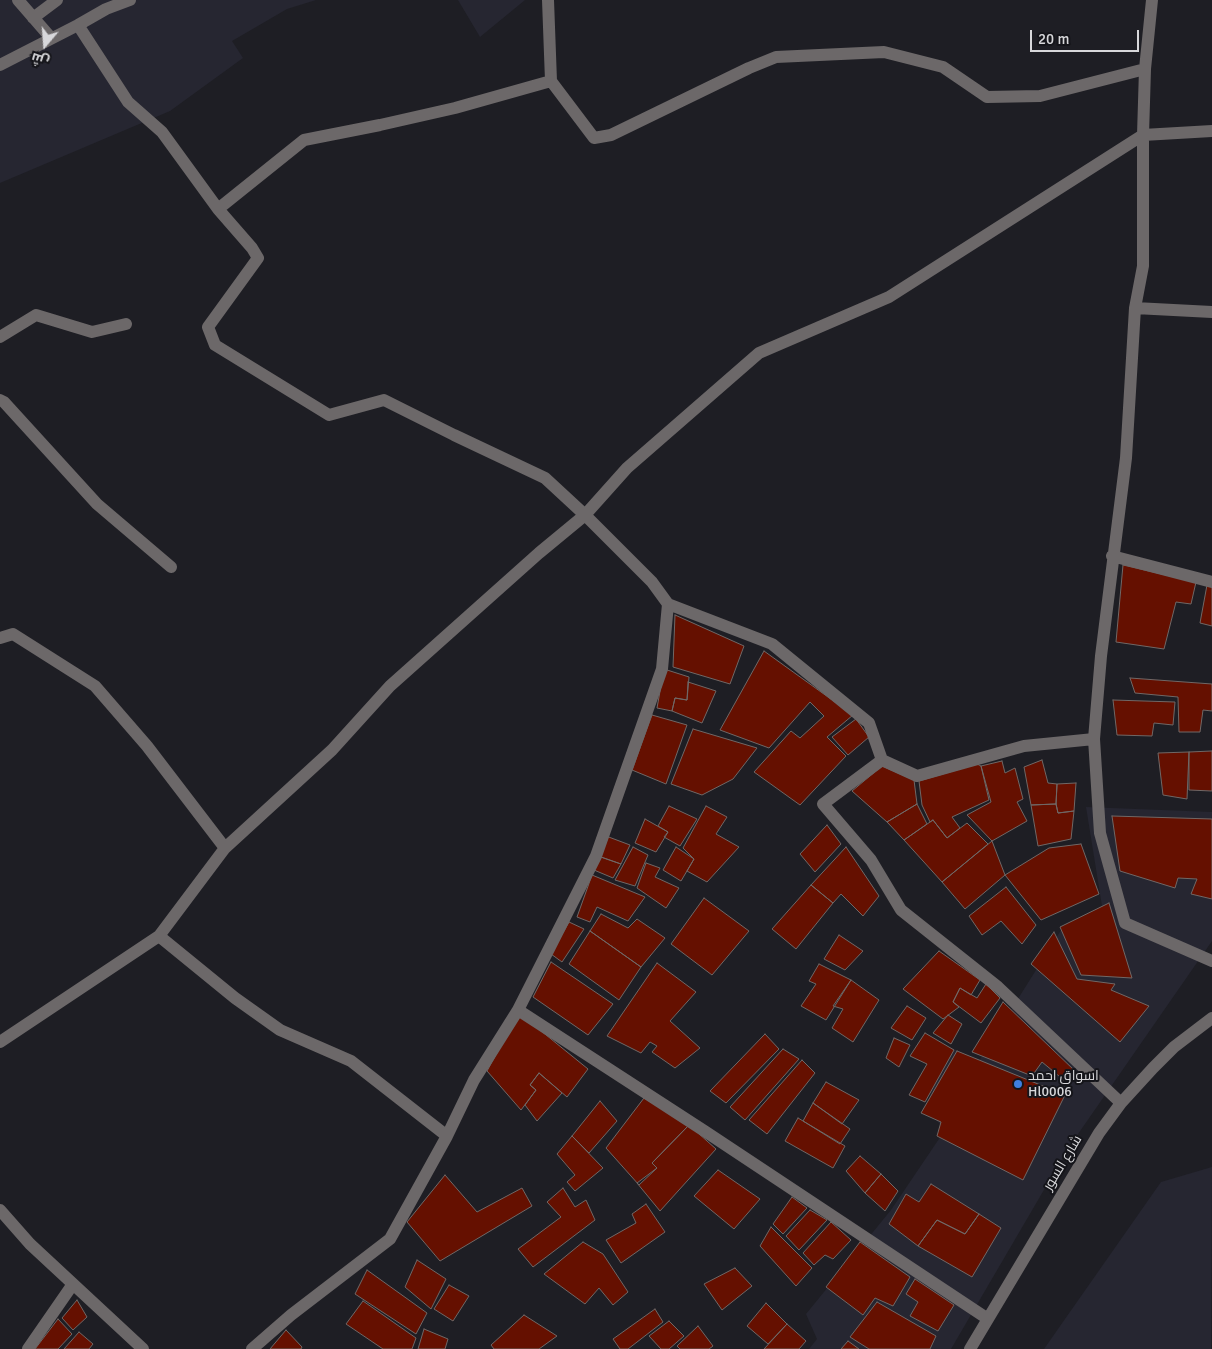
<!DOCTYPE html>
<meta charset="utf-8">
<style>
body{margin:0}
#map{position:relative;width:1212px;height:1349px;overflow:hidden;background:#1e1e24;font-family:Signika,Cairo,sans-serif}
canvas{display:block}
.north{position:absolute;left:20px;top:20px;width:50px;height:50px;-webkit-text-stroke:4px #15151a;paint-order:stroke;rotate:198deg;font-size:14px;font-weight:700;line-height:20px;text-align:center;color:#d8d8db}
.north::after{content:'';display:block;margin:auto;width:18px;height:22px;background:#d8d8db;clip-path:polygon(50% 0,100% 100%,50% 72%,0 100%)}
.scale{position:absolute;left:1030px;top:30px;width:109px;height:22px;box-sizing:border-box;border:2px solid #d8d8db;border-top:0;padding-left:6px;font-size:15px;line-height:18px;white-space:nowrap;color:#d8d8db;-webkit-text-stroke:4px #15151a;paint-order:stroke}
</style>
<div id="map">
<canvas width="1212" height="1349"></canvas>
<div class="north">ش</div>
<div class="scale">20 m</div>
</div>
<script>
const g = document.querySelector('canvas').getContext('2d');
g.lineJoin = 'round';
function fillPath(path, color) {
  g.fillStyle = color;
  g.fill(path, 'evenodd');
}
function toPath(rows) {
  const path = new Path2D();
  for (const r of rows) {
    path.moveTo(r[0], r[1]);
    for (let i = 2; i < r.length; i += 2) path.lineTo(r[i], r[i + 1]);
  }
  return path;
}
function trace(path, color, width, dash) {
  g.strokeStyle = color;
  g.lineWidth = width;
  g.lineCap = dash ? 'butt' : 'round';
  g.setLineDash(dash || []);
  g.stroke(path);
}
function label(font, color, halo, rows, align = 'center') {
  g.font = font + ' Signika,Cairo,sans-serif';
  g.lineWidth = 4;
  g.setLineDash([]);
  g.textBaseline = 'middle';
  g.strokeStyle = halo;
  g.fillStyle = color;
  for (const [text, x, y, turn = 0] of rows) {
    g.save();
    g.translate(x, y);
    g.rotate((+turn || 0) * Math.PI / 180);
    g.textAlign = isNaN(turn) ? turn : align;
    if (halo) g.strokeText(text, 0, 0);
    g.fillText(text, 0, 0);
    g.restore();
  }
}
const built = toPath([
 [0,0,316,0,287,9,232,41,243,58,170,111,0,183],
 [458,0,525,0,480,37],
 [1086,807,1212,812,1212,941,1069,1147,951,1349,809,1349,817,1339,806,1314,891,1210,945,1130,925,1108,950,1047,979,1061,1063,927,1102,906],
 [1212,1167,1211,1349,1044,1349,1161,1182]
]);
const building = toPath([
 [1123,565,1196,582,1191,604,1176,602,1164,649,1116,642,1123,565],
 [1207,585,1212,587,1212,626,1200,623,1207,585],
 [675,615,744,646,730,684,673,667,675,615],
 [764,651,853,715,827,737,846,756,800,805,754,772,791,731,800,738,824,716,810,702,769,748,720,730,764,651],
 [664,669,689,677,687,700,675,698,672,711,657,708,664,669],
 [1130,678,1212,684,1212,711,1203,710,1200,732,1179,732,1178,697,1135,693,1130,678],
 [688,682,716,691,702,723,672,711,675,698,687,700,688,682],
 [1113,700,1175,702,1173,725,1154,723,1152,736,1117,735,1113,700],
 [652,715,687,725,666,784,632,770,652,715],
 [856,719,869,737,848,755,832,737,856,719],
 [693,729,757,748,733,779,702,795,671,784,693,729],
 [1212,751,1212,791,1189,790,1189,752,1212,751],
 [1189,752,1187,799,1163,795,1158,753,1189,752],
 [1042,760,1048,783,1057,784,1056,804,1031,805,1024,767,1042,760],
 [1002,761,1005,773,1015,768,1023,799,1017,802,1027,821,992,841,967,815,991,802,981,766,1002,761],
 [977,764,981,766,989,800,952,817,960,828,947,838,933,820,930,822,922,805,919,781,977,764],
 [882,766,914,780,917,804,887,822,852,791,882,766],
 [1076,783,1074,811,1058,813,1056,804,1057,784,1076,783],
 [917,804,927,824,904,840,887,822,917,804],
 [1056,804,1058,813,1074,811,1071,839,1038,846,1031,805,1056,804],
 [669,806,697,819,680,846,664,837,668,832,658,826,669,806],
 [706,806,727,817,716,834,739,847,707,882,687,871,694,859,683,848,706,806],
 [1112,816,1212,819,1212,899,1191,894,1197,879,1178,878,1175,888,1120,871,1112,816],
 [645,819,668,832,656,852,635,843,645,819],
 [933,820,947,838,967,823,988,844,942,882,904,840,933,820],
 [827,825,841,844,815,872,800,854,827,825],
 [606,836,630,845,621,864,598,856,606,836],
 [992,841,1005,875,965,909,942,882,992,841],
 [1081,844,1099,894,1041,920,1005,875,1049,848,1081,844],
 [633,847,648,855,635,886,615,880,633,847],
 [676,847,694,859,681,881,663,870,676,847],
 [846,847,879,896,863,916,841,894,833,903,811,885,846,847],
 [598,856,621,864,613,878,594,870,598,856],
 [646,863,660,868,655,877,679,888,666,908,637,888,646,863],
 [592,875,645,897,628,921,597,907,590,922,577,917,592,875],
 [811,885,833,903,796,949,772,929,811,885],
 [1006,887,1036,925,1022,944,1001,921,982,935,969,916,1006,887],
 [704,898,749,931,712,975,671,944,704,898],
 [1109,903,1132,978,1081,975,1060,927,1109,903],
 [601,914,628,928,637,919,665,938,641,967,590,931,601,914],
 [569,922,584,929,562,962,551,954,569,922],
 [590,931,641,967,619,1000,569,964,590,931],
 [1054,932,1077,979,1115,984,1111,990,1149,1006,1120,1042,1031,964,1054,932],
 [839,935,863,951,845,970,824,959,839,935],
 [939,951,980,980,971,995,960,988,953,1002,959,1007,943,1019,903,989,939,951],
 [551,962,613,1004,588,1035,533,997,551,962],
 [657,963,696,992,670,1021,700,1048,675,1068,652,1052,657,1046,650,1042,641,1053,607,1036,657,963],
 [819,964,851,980,826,1020,801,1006,816,984,809,981,819,964],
 [851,980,879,1000,853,1042,832,1028,843,1009,833,1006,851,980],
 [986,984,1000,998,981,1023,953,1002,960,988,977,998,986,984],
 [1003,1002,1075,1071,1065,1081,1042,1062,1032,1076,972,1052,1003,1002],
 [907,1006,926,1018,912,1040,891,1028,907,1006],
 [519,1013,588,1069,567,1097,539,1073,530,1085,536,1090,521,1110,487,1071,519,1013],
 [948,1015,962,1024,951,1044,933,1033,948,1015],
 [925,1033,954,1050,925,1102,909,1095,927,1064,910,1056,925,1033],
 [765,1034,779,1049,726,1103,710,1091,765,1034],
 [894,1038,910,1045,899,1067,886,1058,894,1038],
 [783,1049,799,1059,745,1120,730,1107,783,1049],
 [957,1051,1065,1095,1023,1180,937,1136,941,1122,921,1113,957,1051],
 [802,1060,815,1073,767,1134,749,1120,802,1060],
 [539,1073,562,1093,537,1121,525,1105,536,1090,530,1085,539,1073],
 [826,1082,859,1100,842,1124,813,1103,826,1082],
 [644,1098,689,1125,652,1163,657,1168,639,1185,606,1148,644,1098],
 [600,1101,617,1121,589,1153,572,1136,600,1101],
 [813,1103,850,1129,840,1144,803,1121,813,1103],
 [798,1118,845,1146,833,1168,785,1141,798,1118],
 [689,1125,716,1149,660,1211,637,1183,657,1168,652,1163,689,1125],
 [572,1136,603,1168,575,1191,567,1182,575,1175,557,1154,572,1136],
 [860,1156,881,1174,865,1193,846,1171,860,1156],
 [718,1170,760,1199,734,1229,694,1196,718,1170],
 [881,1174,898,1191,885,1211,865,1193,881,1174],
 [445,1175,477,1212,522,1188,532,1206,440,1261,407,1222,445,1175],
 [931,1184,979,1214,965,1234,937,1220,918,1246,889,1224,906,1194,919,1202,931,1184],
 [563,1188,575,1207,586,1200,595,1220,533,1267,518,1249,561,1217,547,1202,563,1188],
 [792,1197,807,1208,783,1234,773,1224,792,1197],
 [646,1204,665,1232,621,1263,606,1240,636,1223,632,1214,646,1204],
 [810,1210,827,1220,799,1250,786,1236,810,1210],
 [979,1214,1001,1228,972,1277,918,1246,937,1220,965,1234,979,1214],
 [831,1222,851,1240,833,1259,825,1255,814,1265,803,1253,831,1222],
 [771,1227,812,1268,796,1286,760,1246,771,1227],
 [583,1242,603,1254,628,1292,613,1305,599,1288,585,1304,544,1274,583,1242],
 [860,1242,910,1277,893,1306,875,1298,863,1315,826,1287,860,1242],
 [417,1260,446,1279,431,1309,405,1287,417,1260],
 [735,1268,752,1286,722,1310,704,1284,735,1268],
 [367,1270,427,1313,416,1334,355,1294,367,1270],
 [915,1279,954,1305,938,1331,910,1316,918,1302,906,1294,915,1279],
 [449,1285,469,1296,453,1321,434,1309,449,1285],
 [77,1300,87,1317,73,1330,62,1318,77,1300],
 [363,1301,416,1338,412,1349,383,1349,346,1324,363,1301],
 [877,1302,936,1336,930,1349,869,1349,850,1337,877,1302],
 [766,1303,787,1324,768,1344,747,1326,766,1303],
 [655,1309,663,1322,628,1349,620,1349,613,1339,655,1309],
 [524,1315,557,1336,539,1349,494,1349,491,1345,524,1315],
 [58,1319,72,1334,58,1349,35,1349,58,1319],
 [669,1321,684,1336,669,1349,661,1349,649,1336,669,1321],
 [787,1324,806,1341,799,1349,764,1349,787,1324],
 [698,1326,713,1346,709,1349,680,1349,677,1346,698,1326],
 [424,1329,448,1339,445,1349,418,1349,424,1329],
 [286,1330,302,1347,301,1349,270,1349,286,1330],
 [79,1332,93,1344,89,1349,64,1349,79,1332],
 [848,1341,859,1349,841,1349,848,1341]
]);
const minor = toPath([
 [18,0,51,38],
 [548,0,551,81,594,138,611,135,749,68,776,57,884,52,943,67,987,97,1040,96,1145,69],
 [1152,0,1145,69,1143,135,1143,266,1135,308,1126,458,1101,656,1094,739,1100,833,1125,923,1212,961],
 [33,18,57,0],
 [78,25,128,102,162,132,218,209,252,248,258,258,208,327,215,345,329,415,384,400,454,435,545,478,585,515,652,582,668,604,662,669,596,856,518,1010,474,1080,447,1136,390,1239,291,1315,252,1349],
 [0,65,78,25,106,9,130,0],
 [218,209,304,140,380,125,455,108,551,81],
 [1135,308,1212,312],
 [0,337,36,315,92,332,126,324],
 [0,400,4,402,97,504,171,567],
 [1112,556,1212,582],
 [668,604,772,644,869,723,882,760,823,804,871,860,901,910,998,987,1121,1103],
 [0,638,13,634,95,686,147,746,225,848],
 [882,760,917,776,1024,746,1094,739],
 [159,936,235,998,280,1030,351,1061,447,1136],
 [518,1010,706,1132,988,1319],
 [0,1042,159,936,225,848,332,750,390,686,539,553,585,515,627,468,759,353,889,297,1143,135,1212,131],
 [0,1210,30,1244,143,1349],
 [28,1349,73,1284],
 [970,1349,1099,1133,1121,1103,1153,1068,1174,1047,1212,1018]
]);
const markers = [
 [1018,1084,5,"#3f7fe0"]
];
const poiNames = [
 ["اسواق احمد",1028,1076],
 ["Hl0006",1028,1092]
];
const streetNames = [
 ["شارع السور",1063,1163,-59]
];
fillPath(built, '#262631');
fillPath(building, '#651000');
trace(building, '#706866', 1);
trace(minor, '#6c6869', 12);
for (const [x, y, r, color] of markers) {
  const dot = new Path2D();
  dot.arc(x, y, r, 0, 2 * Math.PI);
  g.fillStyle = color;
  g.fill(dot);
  trace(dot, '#15151a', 2);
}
label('14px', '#d8d8db', '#15151a', poiNames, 'left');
label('14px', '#d8d8db', '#15151a', streetNames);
</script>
